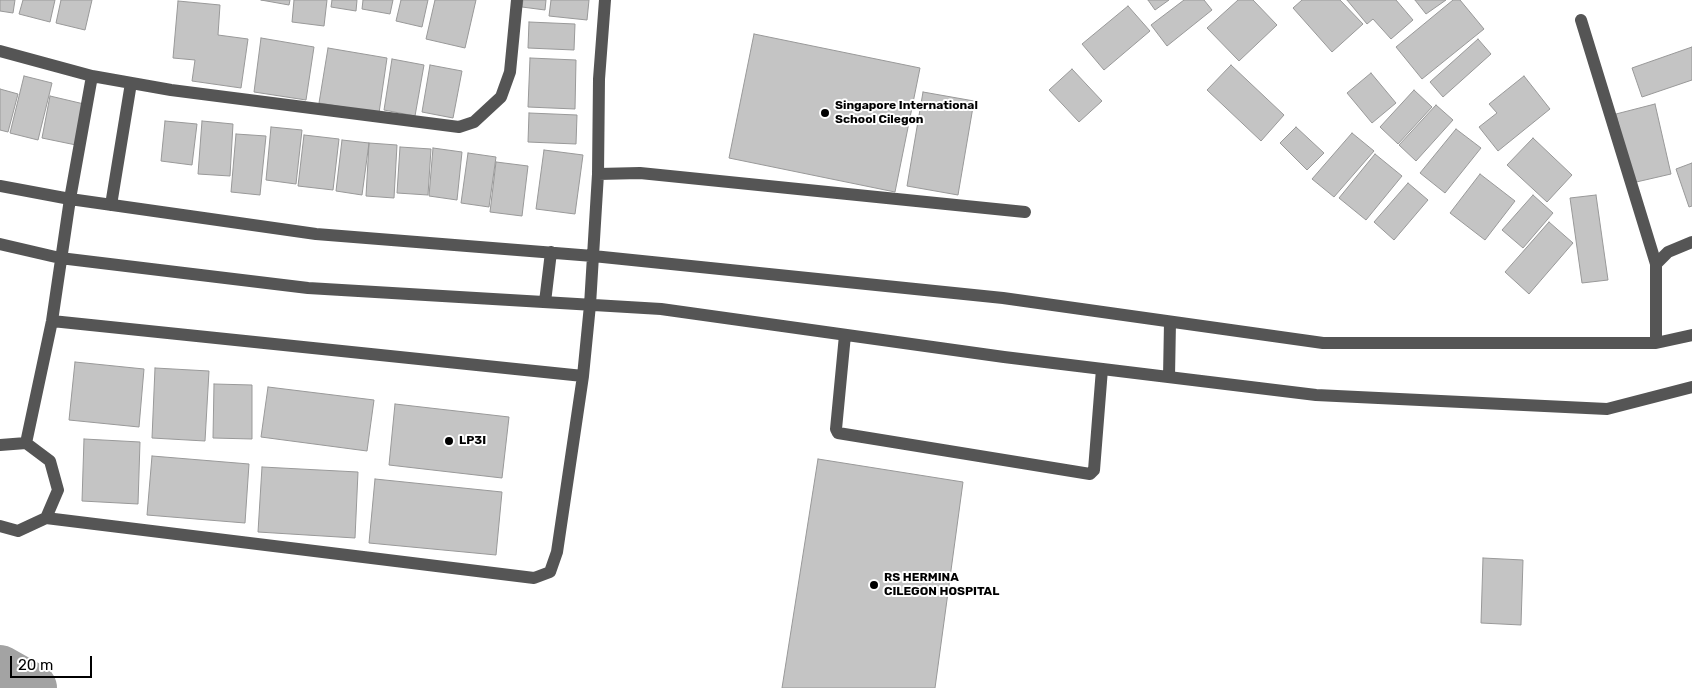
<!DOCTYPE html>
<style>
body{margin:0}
#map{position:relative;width:1692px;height:688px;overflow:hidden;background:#fff;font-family:Rubik,sans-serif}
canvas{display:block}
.scale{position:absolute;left:10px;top:656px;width:82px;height:22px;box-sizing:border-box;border:2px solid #000;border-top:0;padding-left:6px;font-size:15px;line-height:18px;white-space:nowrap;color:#000;-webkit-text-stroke:4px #fff;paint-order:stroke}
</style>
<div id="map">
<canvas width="1692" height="688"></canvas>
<div class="scale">20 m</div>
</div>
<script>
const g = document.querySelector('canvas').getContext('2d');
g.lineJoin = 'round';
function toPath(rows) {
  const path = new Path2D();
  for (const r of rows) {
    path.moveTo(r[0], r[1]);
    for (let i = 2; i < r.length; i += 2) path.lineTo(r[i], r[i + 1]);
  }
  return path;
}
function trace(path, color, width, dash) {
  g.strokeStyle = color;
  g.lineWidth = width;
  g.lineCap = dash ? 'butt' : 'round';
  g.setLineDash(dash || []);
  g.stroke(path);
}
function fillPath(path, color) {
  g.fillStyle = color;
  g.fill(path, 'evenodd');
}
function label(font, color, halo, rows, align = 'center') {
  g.font = font + ' Rubik,sans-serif';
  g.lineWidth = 4;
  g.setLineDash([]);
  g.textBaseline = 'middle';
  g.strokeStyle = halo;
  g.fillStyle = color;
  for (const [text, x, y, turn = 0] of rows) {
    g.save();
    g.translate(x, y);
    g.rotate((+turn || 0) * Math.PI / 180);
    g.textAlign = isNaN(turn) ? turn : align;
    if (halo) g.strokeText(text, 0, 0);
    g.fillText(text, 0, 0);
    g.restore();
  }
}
const river = toPath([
 [0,670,32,688]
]);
const building = toPath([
 [0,0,15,0,13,13,0,11,0,0],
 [23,0,55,0,50,22,19,14,23,0],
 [61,0,92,0,85,30,56,23,61,0],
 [261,0,290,0,289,5,261,0],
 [294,0,327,0,324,26,292,22,294,0],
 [332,0,357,0,356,11,331,7,332,0],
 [363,0,393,0,390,14,362,9,363,0],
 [401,0,428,0,422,27,396,21,401,0],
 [435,0,476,0,465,48,426,39,435,0],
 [523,0,546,0,545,10,522,7,523,0],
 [551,0,589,0,587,20,549,16,551,0],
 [1148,0,1169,0,1155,10,1148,0],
 [1184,0,1204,0,1212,10,1167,46,1151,25,1184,0],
 [1238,0,1253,0,1277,25,1239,61,1207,28,1238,0],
 [1302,0,1340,0,1363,24,1332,52,1293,8,1302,0],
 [1347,0,1396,0,1413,20,1391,39,1373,19,1367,24,1347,0],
 [1415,0,1446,0,1426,14,1415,0],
 [1453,0,1460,0,1484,29,1422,79,1396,47,1453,0],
 [178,1,220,5,218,35,248,39,241,88,192,81,195,60,173,58,178,1],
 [1128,6,1150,31,1104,70,1082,44,1128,6],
 [529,22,575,24,574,50,528,48,529,22],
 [754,34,920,68,895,192,729,158,754,34],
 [261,38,314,47,306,100,254,92,261,38],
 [1478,39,1491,54,1443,97,1430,82,1478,39],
 [1692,47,1692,80,1642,97,1632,68,1692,47],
 [328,48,387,58,379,113,319,103,328,48],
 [530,58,576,60,575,109,528,107,530,58],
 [392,59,424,65,415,116,384,110,392,59],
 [430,65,462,71,453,118,422,112,430,65],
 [1231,65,1284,115,1261,141,1207,90,1231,65],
 [1072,69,1102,101,1079,122,1049,90,1072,69],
 [1371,73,1396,103,1372,123,1347,93,1371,73],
 [24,76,52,83,38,140,10,133,24,76],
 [1524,76,1550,109,1498,151,1479,127,1497,113,1489,104,1524,76],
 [0,89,18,94,8,132,0,130,0,89],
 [1414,90,1432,107,1398,144,1380,127,1414,90],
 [923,92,974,101,958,195,907,186,923,92],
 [50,96,84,104,76,145,42,138,50,96],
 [1655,104,1671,174,1632,183,1616,114,1655,104],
 [1436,105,1453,120,1416,161,1399,145,1436,105],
 [529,113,577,115,576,144,528,142,529,113],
 [165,121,197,124,192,165,161,161,165,121],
 [202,121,233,124,230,176,198,174,202,121],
 [271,127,302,130,296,184,266,180,271,127],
 [1296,127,1324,153,1307,170,1280,143,1296,127],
 [1456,129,1481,148,1445,193,1420,173,1456,129],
 [1352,133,1374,151,1334,197,1312,179,1352,133],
 [236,134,266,136,260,195,231,192,236,134],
 [304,135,339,139,333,190,298,186,304,135],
 [1533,138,1572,175,1547,202,1507,165,1533,138],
 [342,140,369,143,362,195,336,191,342,140],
 [369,143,397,145,394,198,366,196,369,143],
 [400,147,431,149,428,195,397,193,400,147],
 [433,148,462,152,457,200,429,196,433,148],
 [544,150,583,155,575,214,536,209,544,150],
 [468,153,496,157,489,207,461,203,468,153],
 [1375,154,1402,176,1366,220,1339,198,1375,154],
 [496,162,528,166,522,216,490,212,496,162],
 [1692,163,1692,206,1689,207,1676,169,1692,163],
 [1480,174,1515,201,1485,240,1450,213,1480,174],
 [1408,183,1428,200,1394,240,1374,222,1408,183],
 [1533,195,1553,213,1523,248,1502,230,1533,195],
 [1596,195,1608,280,1582,283,1570,198,1596,195],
 [1549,222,1573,243,1529,294,1505,272,1549,222],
 [75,362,144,369,139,427,69,420,75,362],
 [155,368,209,371,205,441,152,438,155,368],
 [214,384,252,385,252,439,213,438,214,384],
 [268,387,374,400,367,451,261,437,268,387],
 [395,404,509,417,502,478,389,465,395,404],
 [84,439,140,442,138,504,82,501,84,439],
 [152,456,249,464,245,523,147,515,152,456],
 [818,459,963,482,935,688,782,688,818,459],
 [262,467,358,472,355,538,258,532,262,467],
 [375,479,502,492,496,555,369,543,375,479],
 [1483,558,1523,560,1521,625,1481,623,1483,558]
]);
const minor = toPath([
 [1581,20,1656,264],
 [0,51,92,76,171,90,459,127,474,122,501,97,510,72,517,0],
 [598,174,640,173,1025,212],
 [0,186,70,199,316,234,593,256,1003,298,1323,343,1656,343,1692,335],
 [111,205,131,83],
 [0,244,60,258,308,288,661,309,1004,357,1316,395,1607,409,1692,387],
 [545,302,551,252],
 [52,321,583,376],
 [845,335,836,429,838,433,1090,474,1094,470,1102,369],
 [1656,343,1656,264,1668,252,1692,242],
 [1169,377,1170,322],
 [26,443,52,321,70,199,92,76],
 [0,445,26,443,50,461,58,490,46,518,18,531,0,526],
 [46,518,534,578,550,572,557,552,583,376,590,305,598,174,599,79,605,0]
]);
const markers = [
 [825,113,5,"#000"],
 [449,441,5,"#000"],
 [874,585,5,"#000"]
];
const poiNames = [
 ["Singapore International",835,106],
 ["School Cilegon",835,120],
 ["LP3I",459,441],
 ["RS HERMINA",884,578],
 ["CILEGON HOSPITAL",884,592]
];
trace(river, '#a3a3a3', 50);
fillPath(building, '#c4c4c4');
trace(building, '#999', 1);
trace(minor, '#555', 12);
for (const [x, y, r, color] of markers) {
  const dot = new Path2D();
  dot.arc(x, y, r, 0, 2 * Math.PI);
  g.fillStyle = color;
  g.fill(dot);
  trace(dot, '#fff', 2);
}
label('bold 12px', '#000', '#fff', poiNames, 'left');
</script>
